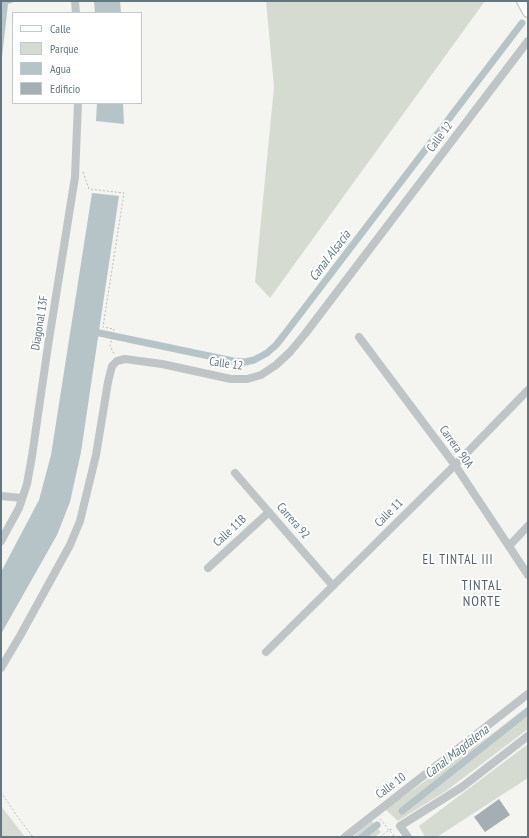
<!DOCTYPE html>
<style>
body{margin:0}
#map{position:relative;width:529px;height:838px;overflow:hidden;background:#f4f4f0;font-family:"PT Sans Narrow",sans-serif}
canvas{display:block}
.frame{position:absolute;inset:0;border:2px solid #627782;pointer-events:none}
.legend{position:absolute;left:12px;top:12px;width:130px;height:92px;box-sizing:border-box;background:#fff;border:1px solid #c0c9cd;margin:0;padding:5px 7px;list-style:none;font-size:12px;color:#627782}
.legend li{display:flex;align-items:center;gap:8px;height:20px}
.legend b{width:20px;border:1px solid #c0c9cd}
</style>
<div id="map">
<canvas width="529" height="838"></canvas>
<div class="frame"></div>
<ul class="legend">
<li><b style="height:5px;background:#fff"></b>Calle</li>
<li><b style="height:11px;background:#d6dbd1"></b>Parque</li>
<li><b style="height:11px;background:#b6c4c7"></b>Agua</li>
<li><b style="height:11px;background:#a5afb3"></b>Edificio</li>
</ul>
</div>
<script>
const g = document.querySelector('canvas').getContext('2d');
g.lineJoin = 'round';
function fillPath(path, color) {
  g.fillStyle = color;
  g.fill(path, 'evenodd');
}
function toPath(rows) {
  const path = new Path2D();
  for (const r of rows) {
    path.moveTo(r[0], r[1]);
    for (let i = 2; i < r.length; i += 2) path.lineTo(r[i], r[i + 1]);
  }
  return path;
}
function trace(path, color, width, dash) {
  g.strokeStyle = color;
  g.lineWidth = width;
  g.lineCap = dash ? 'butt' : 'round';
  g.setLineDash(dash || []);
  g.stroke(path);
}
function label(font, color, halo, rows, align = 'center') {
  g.font = font + ' "PT Sans Narrow",sans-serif';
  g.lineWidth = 4;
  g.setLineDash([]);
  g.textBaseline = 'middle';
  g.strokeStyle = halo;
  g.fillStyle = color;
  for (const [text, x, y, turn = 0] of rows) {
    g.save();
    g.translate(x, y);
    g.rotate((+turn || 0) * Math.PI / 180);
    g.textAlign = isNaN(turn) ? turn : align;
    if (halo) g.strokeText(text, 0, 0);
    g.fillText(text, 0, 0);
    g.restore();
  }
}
const green = toPath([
 [266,1,485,1,270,298,255,282,274,87],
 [528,706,528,729,446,791,398,821,385,809,488,737],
 [528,744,528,778,437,837,425,837,419,826],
 [1,806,25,837,1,837],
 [372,821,381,832,375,837,352,837]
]);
const water = toPath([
 [1,1,15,1,14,2,8,4,1,66],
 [94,1,120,1,121,13,95,13],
 [97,103,123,103,124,124,96,121],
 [92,193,119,196,81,452,70,502,57,535,1,634,1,572,39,500,51,455]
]);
const canal = toPath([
 [90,331,233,361,245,362,254,360,267,353,276,345,284,335,522,23],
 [402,811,528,711],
 [362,837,377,825]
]);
const building = toPath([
 [499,799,510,815,485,832,474,817]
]);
const path = toPath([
 [83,172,89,189,124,193,103,327,114,329,110,346,114,354],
 [1,792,17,816,33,837],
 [380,819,395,837],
 [380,837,389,830,393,829]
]);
const minor = toPath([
 [75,1,76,13],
 [359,337,455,465,528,575],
 [235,473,333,586],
 [1,496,22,498],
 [1,541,19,508,27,484,32,456,48,346,75,177,78,103],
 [509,546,528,526],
 [208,568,269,512],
 [266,652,455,465,528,390],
 [1,668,20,636,70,545,80,521,96,455,108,382,112,366,117,361,125,359,162,364,231,379,247,379,261,375,276,365,290,352,305,334,528,41],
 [345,837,528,694],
 [408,837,400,826,462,787,528,736]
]);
const major = toPath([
 [522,1,528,12]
]);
const streetNames = [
 ["Calle 12",440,137,-53],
 ["Diagonal 13F",40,323,-81],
 ["Calle 12",226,364,8],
 ["Carrera 90A",456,447,54],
 ["Calle 11",389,513,-45],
 ["Carrera 92",293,521,49],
 ["Calle 11B",230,531,-43],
 ["Calle 10",391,786,-37]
];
const waterNames = [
 ["Canal Alsacia",330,256,-53],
 ["Canal Magdalena",457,752,-38]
];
const neighbourhoodNames = [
 ["EL TINTAL III",458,560]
];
const quarterNames = [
 ["TINTAL",482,586],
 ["NORTE",482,602]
];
fillPath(green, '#d6dbd1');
fillPath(water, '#b6c4c7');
trace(canal, '#b6c4c7', 7);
fillPath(building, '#a5afb3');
trace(major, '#b2b7ba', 12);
trace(path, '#b9bcbe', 1, [2, 2]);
trace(minor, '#bfc4c6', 8);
trace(major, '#fff', 10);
label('12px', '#627782', '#fff', streetNames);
label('italic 13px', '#5e7a7f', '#fff', waterNames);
g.letterSpacing = '1px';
label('13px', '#505f67', '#fff', neighbourhoodNames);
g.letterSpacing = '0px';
g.letterSpacing = '1px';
label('14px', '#505f67', '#fff', quarterNames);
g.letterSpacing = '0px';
</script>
